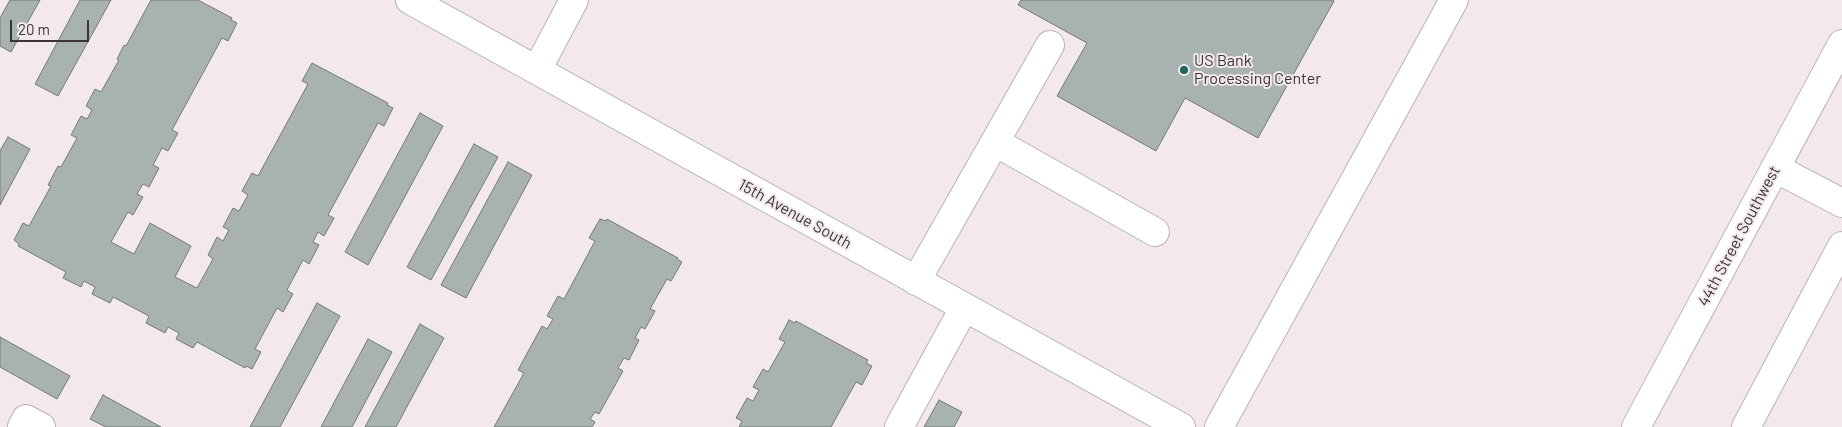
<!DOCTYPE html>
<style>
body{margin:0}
#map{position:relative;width:1842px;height:427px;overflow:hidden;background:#f3e9ed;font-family:Barlow,sans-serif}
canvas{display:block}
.scale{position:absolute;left:10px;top:20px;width:79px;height:22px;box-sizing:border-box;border:2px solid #393536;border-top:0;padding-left:6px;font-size:15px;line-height:18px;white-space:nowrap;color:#393536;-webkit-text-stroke:4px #f3e9ed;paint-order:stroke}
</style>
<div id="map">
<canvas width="1842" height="427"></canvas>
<div class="scale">20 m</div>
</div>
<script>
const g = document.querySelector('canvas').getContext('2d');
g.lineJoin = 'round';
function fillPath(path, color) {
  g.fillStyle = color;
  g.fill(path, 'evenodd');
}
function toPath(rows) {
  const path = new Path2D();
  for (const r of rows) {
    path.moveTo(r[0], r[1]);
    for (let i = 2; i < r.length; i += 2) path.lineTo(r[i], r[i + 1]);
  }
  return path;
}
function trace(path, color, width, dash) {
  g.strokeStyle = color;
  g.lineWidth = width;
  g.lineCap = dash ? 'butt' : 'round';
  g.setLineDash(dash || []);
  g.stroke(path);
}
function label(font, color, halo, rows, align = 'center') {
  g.font = font + ' Barlow,sans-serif';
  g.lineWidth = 4;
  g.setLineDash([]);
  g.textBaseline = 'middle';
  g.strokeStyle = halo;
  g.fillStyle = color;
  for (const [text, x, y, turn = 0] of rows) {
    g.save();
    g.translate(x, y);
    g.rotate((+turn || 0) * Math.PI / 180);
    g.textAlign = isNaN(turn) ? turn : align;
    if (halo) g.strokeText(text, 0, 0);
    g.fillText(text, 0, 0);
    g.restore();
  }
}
const building = toPath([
 [10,0,40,0,11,52,0,46,0,18,10,0],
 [80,0,111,0,58,96,35,84,80,0],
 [151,0,198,0,232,18,231,20,237,23,228,41,222,38,172,130,178,133,168,151,162,148,153,165,159,168,149,187,143,184,137,194,143,197,133,215,128,212,111,242,134,254,150,223,191,246,175,277,197,288,213,259,208,255,217,237,223,241,229,230,223,227,233,208,239,211,248,195,242,191,252,173,258,176,308,84,302,81,312,63,388,103,387,105,393,108,384,126,378,123,328,215,334,218,324,236,318,232,313,242,319,245,309,264,303,260,287,290,293,294,283,312,277,308,255,349,261,352,252,369,246,366,245,368,197,342,193,348,176,339,179,333,168,327,165,333,146,323,149,316,113,297,110,303,92,294,95,287,84,281,81,287,63,278,66,272,18,246,19,244,14,240,23,223,29,226,51,186,48,185,58,166,61,167,77,138,71,135,81,116,87,119,92,110,86,106,95,89,101,92,119,60,117,59,124,45,126,46,151,0],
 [1021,0,1333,0,1334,1,1258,138,1185,98,1156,151,1057,96,1087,43,1018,5,1021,0],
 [420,113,443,126,368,265,345,252,420,113],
 [8,137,30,149,0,205,0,151,8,137],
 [474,144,498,157,431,280,407,267,474,144],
 [508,162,532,175,466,298,441,285,508,162],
 [600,219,606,221,607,219,678,258,677,259,682,262,671,281,667,279,650,309,655,311,645,329,641,327,635,338,639,340,629,360,624,358,618,368,623,371,599,414,595,412,590,419,595,422,592,427,494,427,524,373,518,370,542,326,547,329,553,319,547,316,558,296,564,299,595,241,589,238,600,219],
 [317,303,340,316,280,427,250,427,317,303],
 [789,320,795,323,796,321,868,360,866,363,872,366,862,385,856,382,831,427,739,427,742,421,736,418,747,398,753,401,759,390,753,387,763,369,768,372,785,342,779,339,789,320],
 [420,324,444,338,396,427,365,427,420,324],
 [0,337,70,376,57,399,0,367,0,337],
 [368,339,392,352,352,427,321,427,368,339],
 [103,395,161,427,106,427,90,419,103,395],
 [939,400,962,412,954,427,924,427,939,400]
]);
const minor = toPath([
 [410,0,1181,427],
 [537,70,574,0],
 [995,142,1155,232],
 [1775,168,1842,203],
 [916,281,1050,45],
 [22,427,26,419,41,427],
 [899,427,964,308],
 [1219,427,1454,0],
 [1636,427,1842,44],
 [1746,427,1842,246]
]);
const markers = [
 [1184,70,5,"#1a655c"]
];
const poiNames = [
 ["US Bank",1194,61],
 ["Processing Center",1194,79]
];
const streetNames = [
 ["15th Avenue South",795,214,29],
 ["44th Street Southwest",1739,236,-62]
];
fillPath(building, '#a8b2b0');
trace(building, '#717a79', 1);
trace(minor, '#bbb2b5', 30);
trace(minor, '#fff', 28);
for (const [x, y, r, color] of markers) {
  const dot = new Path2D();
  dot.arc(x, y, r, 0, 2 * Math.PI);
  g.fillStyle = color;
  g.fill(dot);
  trace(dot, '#f3e9ed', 2);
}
label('16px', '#393536', '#f3e9ed', poiNames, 'left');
label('16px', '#393536', '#f3e9ed', streetNames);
</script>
